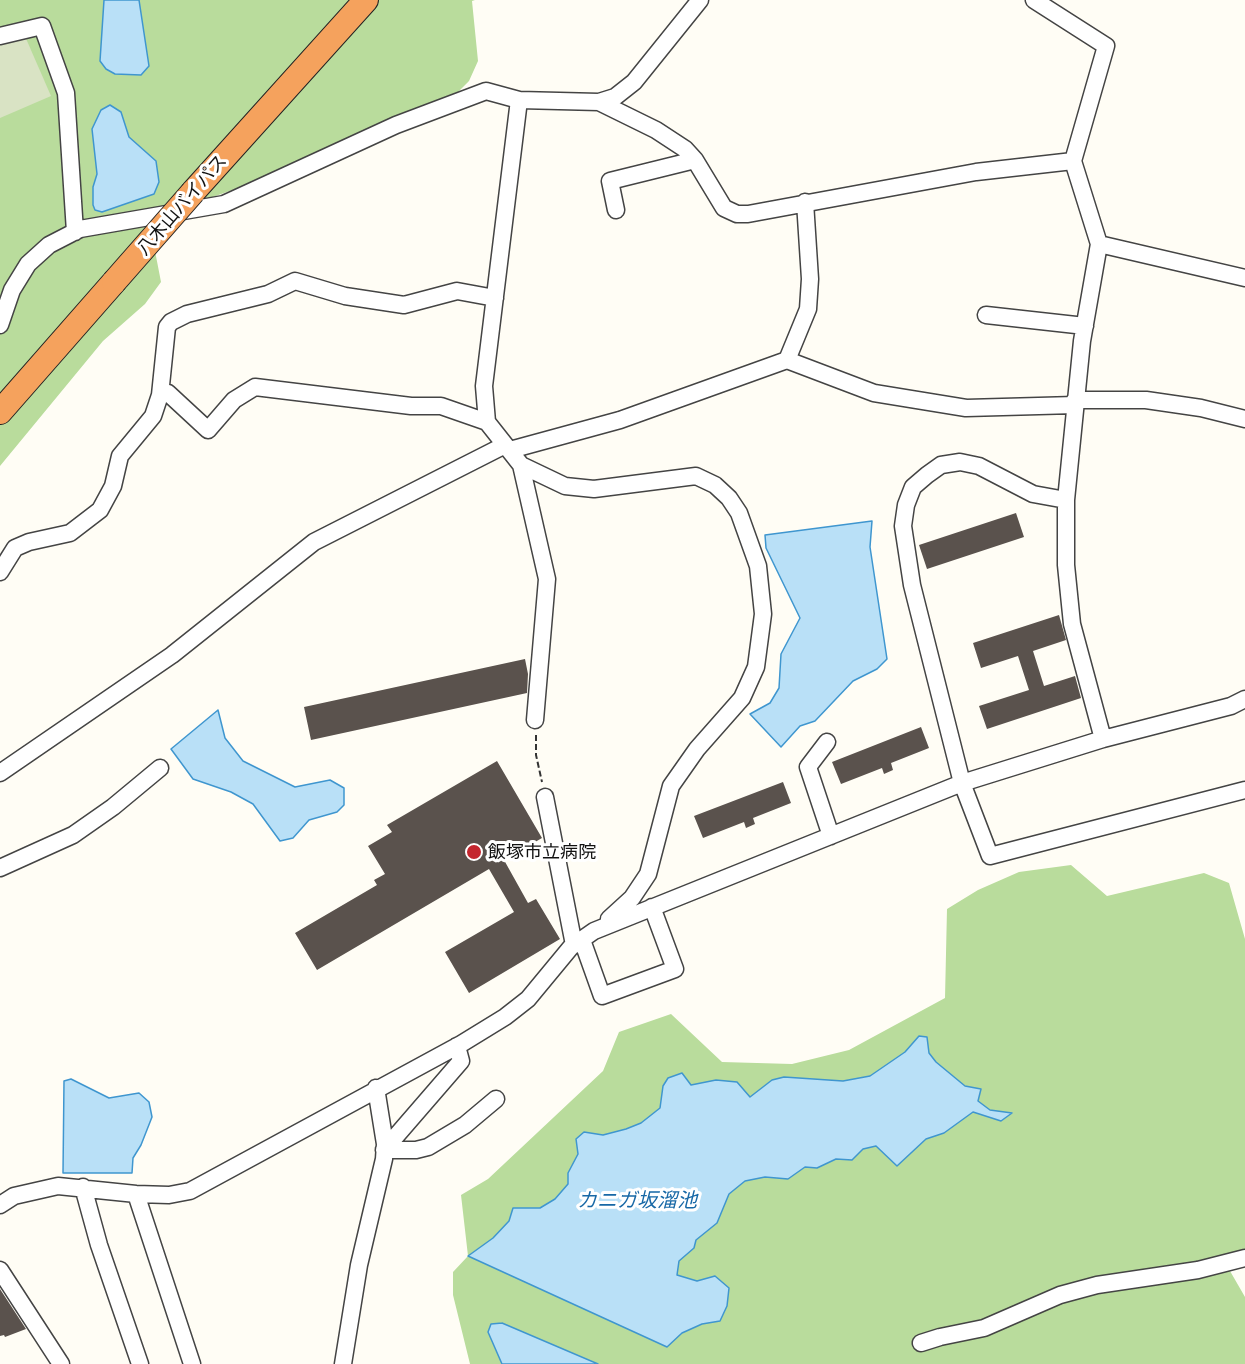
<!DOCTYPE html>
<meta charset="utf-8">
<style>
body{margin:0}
canvas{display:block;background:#fffdf5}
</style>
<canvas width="1245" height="1364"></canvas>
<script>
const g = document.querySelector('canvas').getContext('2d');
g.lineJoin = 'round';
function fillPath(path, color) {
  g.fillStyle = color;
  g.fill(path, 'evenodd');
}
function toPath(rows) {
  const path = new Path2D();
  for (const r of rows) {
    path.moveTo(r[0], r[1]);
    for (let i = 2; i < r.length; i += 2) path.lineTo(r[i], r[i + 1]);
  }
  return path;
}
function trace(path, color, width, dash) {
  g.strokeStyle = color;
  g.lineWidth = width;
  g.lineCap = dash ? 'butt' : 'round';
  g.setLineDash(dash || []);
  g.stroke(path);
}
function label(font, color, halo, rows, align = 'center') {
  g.font = font + ' "Playfair Display","Noto Sans JP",serif';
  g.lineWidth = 6;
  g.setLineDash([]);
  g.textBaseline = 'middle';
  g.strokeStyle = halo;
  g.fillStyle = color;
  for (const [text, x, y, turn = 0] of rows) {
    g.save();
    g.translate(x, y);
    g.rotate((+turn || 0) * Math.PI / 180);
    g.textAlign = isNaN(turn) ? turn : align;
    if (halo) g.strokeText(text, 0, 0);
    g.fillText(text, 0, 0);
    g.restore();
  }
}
const forest = toPath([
 [0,0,475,0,472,1,478,61,469,81,458,92,386,120,260,180,149,220,161,282,145,304,103,341,0,466],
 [1071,865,1107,896,1204,873,1229,883,1245,939,1245,1255,1230,1271,1245,1297,1245,1364,470,1364,453,1295,453,1272,468,1256,461,1195,488,1179,603,1071,619,1032,671,1014,722,1062,792,1064,849,1050,945,998,947,909,978,890,1019,872]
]);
const cemetery = toPath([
 [24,34,51,96,0,118,0,40]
]);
const water = toPath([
 [104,0,139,0,149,66,141,75,115,74,106,69,100,61,104,0],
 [110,105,121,112,129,137,156,161,159,182,154,194,102,212,95,210,93,205,93,187,97,174,92,129,101,110,110,105],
 [872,521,870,547,887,659,877,669,853,681,815,721,800,726,781,747,750,714,770,703,779,688,781,654,800,618,766,548,765,535,872,521],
 [218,710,225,738,243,761,295,787,330,780,344,788,344,805,337,812,309,820,293,838,280,841,253,804,231,792,193,779,171,749,218,710],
 [919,1036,927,1037,929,1053,936,1062,965,1086,981,1089,978,1101,990,1110,1012,1113,1001,1121,973,1112,944,1133,926,1139,897,1166,876,1146,863,1149,852,1160,836,1159,817,1168,805,1167,788,1179,765,1177,745,1181,729,1194,717,1223,696,1240,694,1248,679,1261,677,1275,697,1281,715,1276,729,1288,727,1306,720,1321,702,1324,682,1333,667,1347,468,1256,493,1238,509,1221,513,1208,540,1208,555,1199,568,1184,568,1173,578,1154,576,1139,584,1132,603,1135,626,1129,641,1123,660,1108,663,1086,668,1078,682,1073,691,1085,716,1080,737,1082,750,1097,772,1080,784,1077,843,1081,870,1076,905,1052,919,1036],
 [71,1079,109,1098,139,1093,149,1102,152,1117,141,1145,133,1158,132,1173,63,1173,64,1081,71,1079],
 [502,1323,598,1364,502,1364,488,1332,491,1324,502,1323]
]);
const building = toPath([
 [1016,513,1024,537,927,569,919,545],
 [1059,615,1066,640,1033,651,1044,686,1075,676,1081,698,987,729,979,706,1029,690,1018,656,981,668,973,643],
 [525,659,528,674,527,693,311,740,304,707],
 [921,727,929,748,891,763,893,770,884,774,882,768,841,784,832,762],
 [497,761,542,838,504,860,528,903,536,899,560,939,469,993,445,952,514,912,489,869,317,970,295,933,377,885,374,880,385,874,368,846,392,832,387,825],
 [783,782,791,803,753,818,755,824,746,828,744,822,703,838,694,816],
 [0,1289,26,1329,5,1337,4,1335,0,1336]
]);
const path = toPath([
 [536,735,536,755,542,782]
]);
const minor = toPath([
 [1034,0,1106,46,1073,161,1099,244,1082,341,1066,500,1066,565,1072,624,1103,739],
 [0,36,42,26,66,93,75,232],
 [519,100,484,386,487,422,521,465,565,486,594,489,696,476,715,485,729,498,739,513,758,566,763,614,756,667,742,698,697,749,671,786,648,874,632,898,609,919],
 [599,102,656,130,685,149,695,160,724,208,737,214,748,214,976,172,1073,161],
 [616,210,610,181,695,160],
 [1099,244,1245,278],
 [986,315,1085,326],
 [0,325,12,290,28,264,49,245,80,229,224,204,396,125,486,91,519,100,599,102,615,97,634,82,700,0],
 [787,360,808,309,810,279,805,202],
 [161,392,168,393,208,430,234,400,255,387,411,406,441,406,487,422],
 [1075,400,1146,400,1201,408,1245,419],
 [510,450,620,420,787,360,874,393,966,408,1075,405],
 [521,465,547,579,535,720],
 [1066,500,1033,494,979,466,960,462,941,465,927,475,913,487,906,505,903,526,912,585,962,783,990,856,1245,790],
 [0,572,15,548,29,542,70,533,100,510,113,486,120,456,153,416,160,395,167,327,171,322,187,314,268,294,295,281,345,296,404,305,457,291,495,298],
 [827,742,808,767,831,836],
 [0,773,172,655,314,542,505,445],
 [545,797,574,945],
 [0,868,73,835,113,807,160,768],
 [582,940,602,996,675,969,652,907],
 [384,1150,461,1061,457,1046],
 [384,1150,416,1150,428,1147,465,1125,496,1099],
 [83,1187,99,1245,140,1364],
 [136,1194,192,1364],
 [0,1205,14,1196,58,1186,136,1194,169,1195,190,1191,461,1044,505,1017,528,999,571,947,594,931,962,783,1103,739,1231,706,1245,699],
 [0,1270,61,1364],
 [921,1343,940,1337,984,1328,1060,1295,1097,1285,1198,1270,1245,1258],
 [343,1364,359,1265,384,1159,385,1144,376,1088]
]);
const highway = toPath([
 [193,192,366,0],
 [0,412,114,282]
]);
const highwayBridge = toPath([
 [114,282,193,192]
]);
const markers = [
 [474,852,8,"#c4262e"]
];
const streetNames = [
 ["八木山バイパス",182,205,-49]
];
const poiNames = [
 ["飯塚市立病院",488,852]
];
const waterNames = [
 ["カニガ坂溜池",637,1201]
];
fillPath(forest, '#b9dc9c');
fillPath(cemetery, '#d9e3c4');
fillPath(water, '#b9e0f7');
trace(water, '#3f96cf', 1.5);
fillPath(building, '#5a524d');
trace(minor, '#444', 19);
trace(highway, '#222', 26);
trace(path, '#333', 2, [6, 3]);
trace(minor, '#fff', 16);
trace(highway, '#f5a25d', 24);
trace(highwayBridge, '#222', 26, []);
trace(highwayBridge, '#f5a25d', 24);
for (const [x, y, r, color] of markers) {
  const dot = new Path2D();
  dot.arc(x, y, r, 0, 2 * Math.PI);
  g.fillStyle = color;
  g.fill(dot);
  trace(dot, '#fff', 2);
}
label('18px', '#111', '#fff', streetNames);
label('18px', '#111', '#fff', poiNames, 'left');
label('italic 20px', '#1768a6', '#fff', waterNames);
</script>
